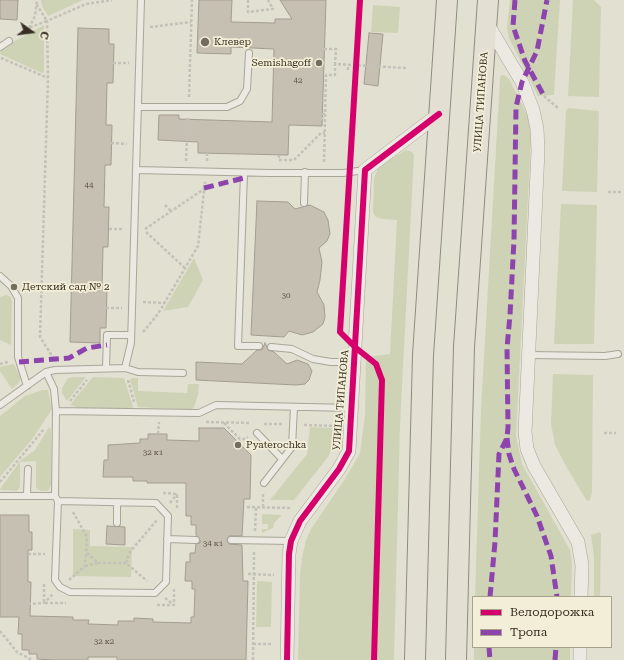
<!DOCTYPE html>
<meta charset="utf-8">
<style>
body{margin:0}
#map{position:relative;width:624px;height:660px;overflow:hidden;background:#e2e0d1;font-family:"Roboto Serif",serif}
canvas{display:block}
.legend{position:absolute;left:472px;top:596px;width:140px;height:52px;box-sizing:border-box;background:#f3eed8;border:1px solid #a8a28f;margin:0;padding:5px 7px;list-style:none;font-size:12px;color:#372f21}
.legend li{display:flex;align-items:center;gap:8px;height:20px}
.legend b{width:20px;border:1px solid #a8a28f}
.north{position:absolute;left:12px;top:12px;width:40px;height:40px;-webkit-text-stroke:3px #f3eed8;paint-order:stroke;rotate:104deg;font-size:11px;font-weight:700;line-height:16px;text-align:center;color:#372f21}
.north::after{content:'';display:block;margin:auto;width:14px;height:18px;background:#372f21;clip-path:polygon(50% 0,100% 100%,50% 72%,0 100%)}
</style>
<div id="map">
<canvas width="624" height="660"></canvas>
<ul class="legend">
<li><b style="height:5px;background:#d6006c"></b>Велодорожка</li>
<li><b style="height:5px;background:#8e44ad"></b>Тропа</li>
</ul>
<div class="north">С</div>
</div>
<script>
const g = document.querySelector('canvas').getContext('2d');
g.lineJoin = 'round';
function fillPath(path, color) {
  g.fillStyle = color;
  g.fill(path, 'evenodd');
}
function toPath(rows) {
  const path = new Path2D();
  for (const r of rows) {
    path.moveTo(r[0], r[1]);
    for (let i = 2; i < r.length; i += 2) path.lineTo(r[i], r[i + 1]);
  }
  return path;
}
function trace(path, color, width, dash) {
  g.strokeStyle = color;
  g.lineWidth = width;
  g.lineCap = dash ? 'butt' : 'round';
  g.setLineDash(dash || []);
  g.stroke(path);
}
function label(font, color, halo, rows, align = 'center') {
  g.font = font + ' "Roboto Serif",serif';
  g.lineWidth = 3.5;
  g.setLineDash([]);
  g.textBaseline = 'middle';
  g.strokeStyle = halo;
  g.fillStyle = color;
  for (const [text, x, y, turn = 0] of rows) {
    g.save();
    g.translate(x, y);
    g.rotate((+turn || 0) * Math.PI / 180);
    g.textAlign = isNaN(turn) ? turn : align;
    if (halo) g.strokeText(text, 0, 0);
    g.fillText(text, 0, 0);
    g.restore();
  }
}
const green = toPath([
 [41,0,83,0,48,16,42,6],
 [510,0,560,0,554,95,538,96,509,38,507,28],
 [573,0,594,0,601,7,599,97,568,96],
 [373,5,400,7,398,33,371,32],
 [44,25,44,72,42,73,0,54,1,49],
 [504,75,509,79,525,110,529,122,531,138,516,436,522,464,570,550,572,564,571,597,475,597,481,409,500,79,500,76],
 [568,108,599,111,597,192,562,191,566,111],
 [406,150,412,152,414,155,400,425,394,660,298,660,300,575,302,557,306,540,311,529,345,479,360,453,365,415,366,357,390,354,397,220,382,219,376,217,373,213,374,178,379,166],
 [561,204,597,205,594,344,554,344],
 [194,258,203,280,188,307,163,311],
 [6,295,11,297,12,301,11,345,0,340,0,297],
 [14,364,21,378,18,384,12,389,0,371,0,367],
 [553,374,593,375,592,492,590,500,587,501,567,468,555,445,551,424],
 [74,377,86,377,67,401,62,393,62,388,68,378],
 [93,377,124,378,133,407,131,409,80,408,70,405],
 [132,378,138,378,138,391,187,393,188,384,199,384,198,395,194,407,191,410,138,407,130,380],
 [42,390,48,390,52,409,33,438,0,477,0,416,25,396],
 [49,427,51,430,51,485,48,491,41,491,36,488,36,461,20,462,20,487,17,491,1,490,0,489,20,461,35,450],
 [310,427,332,428,336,430,335,441,328,457,294,500,270,500,307,454],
 [262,514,282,515,274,523,273,528,262,533,262,529,268,529,268,524,262,524],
 [73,529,90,530,90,546,132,547,131,577,73,576],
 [600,532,601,534,600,597,594,597,594,556,591,535],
 [257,581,272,582,271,627,256,627],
 [474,647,570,647,570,660,474,660]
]);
const building = toPath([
 [0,0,18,0,17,20,0,19,0,0],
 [199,0,232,0,231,22,275,23,275,19,292,19,280,0,326,0,322,126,289,125,288,155,198,153,198,142,158,140,159,115,179,115,179,119,272,122,274,49,231,47,231,54,197,53,199,0],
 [78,28,109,29,109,44,114,44,113,83,107,83,106,125,112,125,111,165,105,165,104,207,109,207,108,247,103,247,102,289,107,289,106,328,100,328,100,343,70,342,78,28],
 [369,33,383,34,378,86,364,84,369,33],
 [257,201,288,202,295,209,310,205,324,212,328,220,330,234,327,241,319,248,322,262,320,280,317,292,324,305,325,317,323,324,313,332,302,335,289,331,284,337,251,335,257,201],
 [265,343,268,350,274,352,287,364,297,360,308,364,312,371,309,380,305,384,296,385,196,380,196,362,242,364,257,350,262,350,265,343],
 [199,428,224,428,251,455,250,499,244,499,242,536,229,536,227,540,229,544,242,545,243,581,248,581,246,660,117,660,117,657,88,657,88,660,53,660,37,659,37,654,29,654,29,650,22,650,22,634,18,634,19,617,0,617,0,515,29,515,29,532,32,532,32,550,28,550,28,582,31,582,30,616,73,617,73,620,89,620,88,624,118,625,118,621,134,621,134,618,153,619,153,622,191,623,191,617,194,617,195,589,192,589,192,581,185,581,186,562,190,562,190,553,195,553,196,544,200,543,200,540,196,535,196,525,191,525,191,516,186,516,186,483,147,483,147,481,133,481,133,477,103,477,104,460,108,460,108,445,140,443,140,439,148,439,148,434,167,434,167,440,199,441,199,428],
 [107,526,125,527,125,545,106,544,107,526]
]);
const path = toPath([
 [248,0,248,12,273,9,268,0],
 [150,27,191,22],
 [29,28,35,16,37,0],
 [17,35,28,28,47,21,37,5],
 [324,49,336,49,335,64],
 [1,58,48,78],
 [113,63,129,63],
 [348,70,348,65],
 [544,96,558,108],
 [189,97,192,0],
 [322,120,323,114,326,114],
 [111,143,127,144],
 [279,155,279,160,294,160,321,133,325,133],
 [186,161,188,116],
 [207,161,207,153],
 [324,162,326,75,335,75,335,64,407,68],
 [349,162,360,0],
 [608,192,621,192],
 [165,205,171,211],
 [109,229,123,229],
 [145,229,204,189],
 [146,232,185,268],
 [143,302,164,303],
 [106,308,122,308],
 [143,332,158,314,198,246,205,182],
 [54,359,40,337,48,78,47,21,86,4,112,0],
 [0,364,8,362],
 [128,380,134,402],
 [70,401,87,380],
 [206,422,251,423],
 [224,423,240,439],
 [264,424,283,424],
 [304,425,337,426],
 [604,433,616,433],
 [158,434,159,422],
 [238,442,248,437],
 [0,482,44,429],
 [163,493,177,494,177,510],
 [170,503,177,494],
 [247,507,291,508],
 [263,507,263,493],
 [73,512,87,537,86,552,98,563,126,563,147,581],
 [255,531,256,507],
 [28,554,45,554],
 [126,563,130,552,157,520],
 [85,566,98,563],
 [248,574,274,575],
 [69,580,85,566,86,553],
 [44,584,44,603,66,603],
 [165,598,174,605],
 [28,604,44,603,53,594],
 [157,605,174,605,174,589],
 [0,631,17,652,32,660],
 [253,644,273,644],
 [253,660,254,552]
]);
const service = toPath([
 [0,47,9,41],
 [138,107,227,107,240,101,247,89,249,53],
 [136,170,270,173,343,173,365,170],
 [244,173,238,346,259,346],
 [304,203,305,172],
 [0,276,11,286,18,298,18,357,27,386],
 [271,347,292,349,313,359,331,362,355,362],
 [528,355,605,356,618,354],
 [106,368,107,335,131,335],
 [125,368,131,343,141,0],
 [0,405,46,372,55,370,125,368,138,372,183,373],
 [56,411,199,413,216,405,352,408],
 [257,433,282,459],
 [264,483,292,447,294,407],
 [27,495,28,469],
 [0,496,55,496,56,411,54,389,46,372],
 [55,496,58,501,55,580,60,587,70,592,155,593,166,582,168,516,156,503,58,501],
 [117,502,117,523],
 [167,539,196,540],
 [231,540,291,541]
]);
const minor = toPath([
 [487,23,522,82,533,110,537,129,538,151,525,432,527,449,534,466,578,542,582,565,581,597],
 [287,660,289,554,291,541,300,521,339,469,349,451,365,170,439,114],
 [580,660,580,647]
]);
const primary = toPath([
 [415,660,423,355,447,0],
 [456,660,464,347,488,0]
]);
const quiet = toPath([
 [515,0,513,26,525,61,544,96],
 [204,188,244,178],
 [19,362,69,358,87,348,107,345],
 [507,438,509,454,514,469,537,516,551,556,557,597],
 [490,597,495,542,499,454,507,438,508,427,507,348,510,315,514,240,516,107,522,82,537,51,547,0],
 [489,647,490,660],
 [555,660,556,647]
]);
const cycleway = toPath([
 [360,0,340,332,356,348,376,364,382,380,374,660],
 [287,660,289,554,291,541,300,521,339,469,349,451,365,170,439,114]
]);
const markers = [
 [205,42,5,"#736d5f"],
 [319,63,4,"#736d5f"],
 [14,287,4,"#736d5f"],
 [238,445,4,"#736d5f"]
];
const numberNames = [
 ["42",298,81],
 ["44",89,186],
 ["30",286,296],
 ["32 к1",153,453],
 ["34 к1",213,544],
 ["32 к2",104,642]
];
const poiNames = [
 ["Клевер",214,42],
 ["Semishagoff",311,63,"right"],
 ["Детский сад № 2",22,287],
 ["Pyaterochka",246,445]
];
const streetNames = [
 ["УЛИЦА ТИПАНОВА",481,102,-86],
 ["УЛИЦА ТИПАНОВА",341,400,-85]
];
fillPath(green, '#ced3b5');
fillPath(building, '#c6c0b2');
trace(building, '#a39c90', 1);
trace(service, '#a8a599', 8);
trace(minor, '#a8a599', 14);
trace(primary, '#8e8a80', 22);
trace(path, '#c4c1b8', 2.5, [3, 2]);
trace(service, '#ebe9e1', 6);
trace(minor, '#ebe9e1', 13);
trace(primary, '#e3e0d3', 20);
trace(quiet, '#8e44ad', 5, [10, 5]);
trace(cycleway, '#d6006c', 6);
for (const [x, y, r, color] of markers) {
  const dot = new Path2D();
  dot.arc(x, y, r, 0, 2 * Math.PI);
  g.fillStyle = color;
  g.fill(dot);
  trace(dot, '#f3eed8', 1.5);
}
label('8px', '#5b5345', null, numberNames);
label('10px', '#372f21', '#f3eed8', poiNames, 'left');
label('10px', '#372f21', '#f3eed8', streetNames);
</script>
